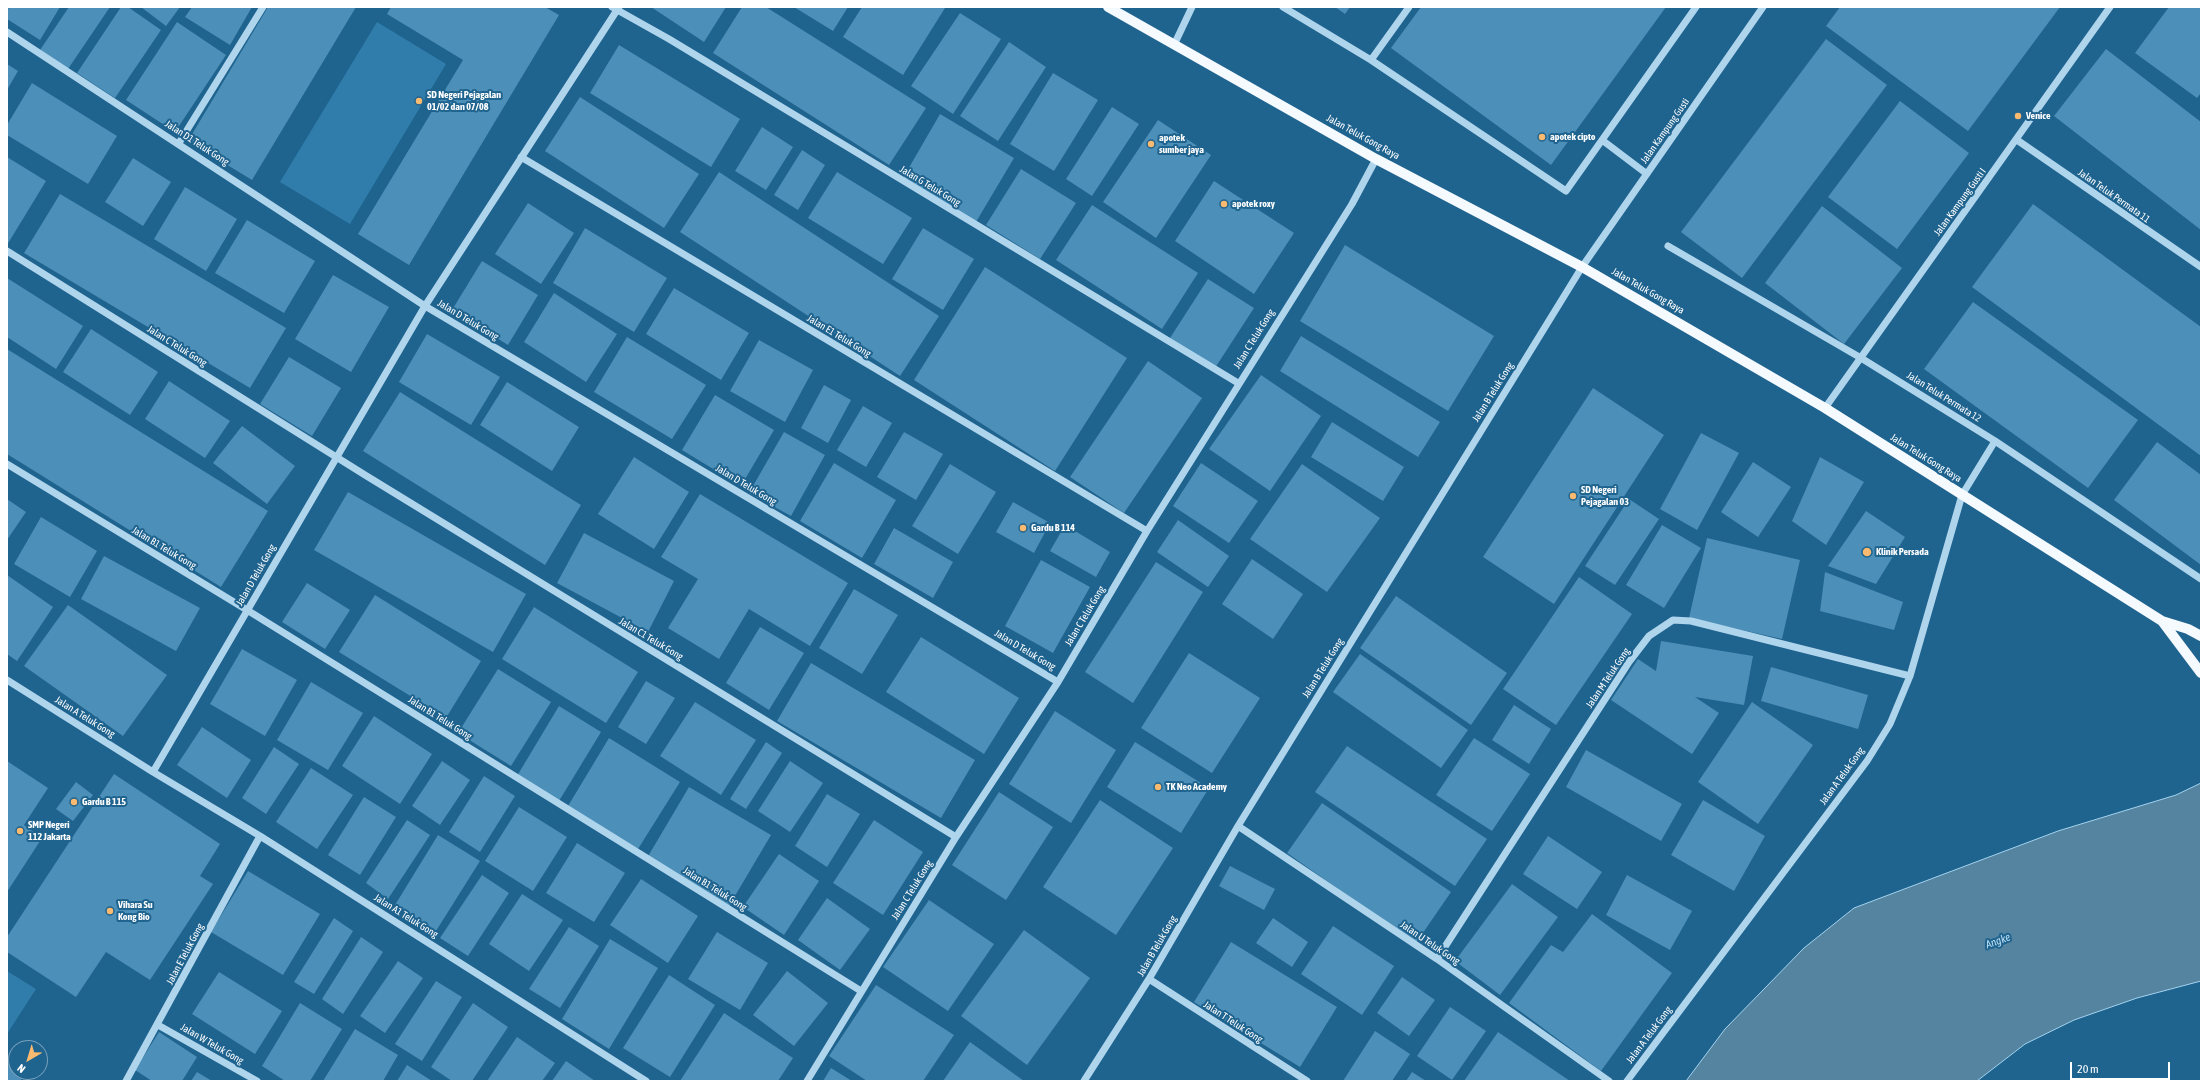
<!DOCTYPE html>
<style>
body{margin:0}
#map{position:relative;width:2208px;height:1088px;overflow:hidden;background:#1f638f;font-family:"Asap Condensed",sans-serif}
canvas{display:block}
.frame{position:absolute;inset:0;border:8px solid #fff;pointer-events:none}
.north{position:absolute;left:8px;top:1040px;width:40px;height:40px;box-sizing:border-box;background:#1f638f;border:1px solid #79a1bc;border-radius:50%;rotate:218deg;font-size:11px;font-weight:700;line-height:16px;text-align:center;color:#fff}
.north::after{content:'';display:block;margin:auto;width:14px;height:18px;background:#faba6f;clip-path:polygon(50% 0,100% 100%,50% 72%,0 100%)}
.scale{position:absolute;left:2070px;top:1062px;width:100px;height:18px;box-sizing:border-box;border:2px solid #fff;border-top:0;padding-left:5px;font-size:12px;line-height:14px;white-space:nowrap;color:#fff;-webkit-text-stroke:3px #1f638f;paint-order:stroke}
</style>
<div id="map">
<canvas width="2208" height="1088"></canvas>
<div class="frame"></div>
<div class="north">N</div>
<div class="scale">20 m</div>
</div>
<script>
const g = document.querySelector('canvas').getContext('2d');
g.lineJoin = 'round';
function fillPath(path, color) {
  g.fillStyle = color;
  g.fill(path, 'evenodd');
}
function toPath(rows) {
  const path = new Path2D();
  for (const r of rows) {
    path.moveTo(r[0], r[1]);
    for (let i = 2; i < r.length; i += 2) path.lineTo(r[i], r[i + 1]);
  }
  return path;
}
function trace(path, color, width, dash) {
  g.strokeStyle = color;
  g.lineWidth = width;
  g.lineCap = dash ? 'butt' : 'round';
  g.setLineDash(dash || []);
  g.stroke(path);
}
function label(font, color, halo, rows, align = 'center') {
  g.font = font + ' "Asap Condensed",sans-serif';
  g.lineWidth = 4;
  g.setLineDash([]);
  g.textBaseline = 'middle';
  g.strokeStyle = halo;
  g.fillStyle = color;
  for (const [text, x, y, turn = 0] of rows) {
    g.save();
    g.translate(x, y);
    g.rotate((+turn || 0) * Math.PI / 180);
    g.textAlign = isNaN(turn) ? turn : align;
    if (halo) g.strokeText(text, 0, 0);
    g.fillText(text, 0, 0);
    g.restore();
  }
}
const green = toPath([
 [377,22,446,64,350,224,280,182],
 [7,971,36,989,7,1034]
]);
const water = toPath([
 [2201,783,2201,981,2137,998,2074,1020,2025,1044,1977,1081,1686,1081,1725,1029,1804,948,1854,908,2058,831,2176,795,2201,783]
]);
const building = toPath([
 [9,7,60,7,40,40,7,19,7,11],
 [69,7,110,7,68,69,40,50],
 [121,7,128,7,161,30,115,98,77,73],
 [141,7,180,7,166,26],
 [192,7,252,7,230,45,185,17],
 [268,7,356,7,252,180,188,141],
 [391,7,545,7,559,15,409,265,358,234,463,60,387,14],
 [651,7,726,7,704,42],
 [742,7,766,7,926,108,889,165,713,53],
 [794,7,848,7,833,31],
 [862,7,944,7,945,8,903,75,843,37],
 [1335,7,1350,7,1345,14],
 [1421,7,1666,7,1551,165,1391,48],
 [1840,7,2060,7,1968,131,1826,26],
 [2169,7,2201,7,2201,93,2197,98,2135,53],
 [960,13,1001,39,953,114,911,86],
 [177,22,226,55,175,132,126,100],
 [1826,39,1887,85,1742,278,1681,232],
 [1009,42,1046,67,998,141,960,116],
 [619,45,740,119,711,167,590,93],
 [2106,49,2201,122,2201,230,2054,116],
 [7,64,18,71,7,90],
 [1053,73,1098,100,1054,171,1010,144],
 [32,83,117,136,88,184,7,135,7,125],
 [580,97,699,174,664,228,545,151],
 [1900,101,1969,153,1897,249,1828,197],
 [1112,107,1139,124,1092,196,1066,179],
 [940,114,1014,158,976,222,903,178],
 [1158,120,1211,155,1156,238,1103,202],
 [762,127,793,147,766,190,735,171],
 [802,150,825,165,798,210,774,195],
 [7,157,46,181,7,245],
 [133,158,171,182,143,226,105,202],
 [1021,169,1076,203,1040,259,986,225],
 [719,172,939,316,900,376,680,232],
 [837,172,912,218,883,264,808,218],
 [1214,181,1294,233,1254,294,1175,241],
 [185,187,237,219,206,271,154,239],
 [60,194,286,328,250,388,24,253],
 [528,203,574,233,541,284,495,254],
 [2033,204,2201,327,2201,456,1972,287],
 [1092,205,1198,273,1162,329,1056,260],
 [1822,206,1902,268,1844,344,1765,283],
 [247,220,315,261,284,313,215,273],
 [585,228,667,278,634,332,553,283],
 [923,228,974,259,943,310,892,279],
 [1345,245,1494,336,1448,411,1300,321],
 [482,261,538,295,508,345,452,310],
 [985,267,1127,358,1055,471,914,380],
 [333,275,389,307,351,372,295,339],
 [7,278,83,326,56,369,7,337],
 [1208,279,1254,308,1215,368,1170,338],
 [674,288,749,333,721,380,646,334],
 [554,293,617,334,586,382,524,342],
 [1973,302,2138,420,2088,488,1924,369],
 [91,329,158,372,130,415,63,372],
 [427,334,500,377,471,425,399,382],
 [1301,336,1440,422,1418,457,1280,371],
 [627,337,706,385,672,439,594,392],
 [759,340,813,370,785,422,730,391],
 [7,349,268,511,221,587,7,454],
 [289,357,341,388,312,436,260,404],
 [1148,361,1202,398,1124,513,1070,477],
 [1261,375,1321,416,1270,491,1209,449],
 [169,381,230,421,205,458,145,419],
 [507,382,579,427,552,471,480,425],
 [824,385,851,400,828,443,801,428],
 [1593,388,1664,435,1554,604,1483,557],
 [400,392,581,505,545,565,363,451],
 [715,395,774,430,741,486,682,450],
 [863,406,892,423,866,467,837,450],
 [1332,422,1404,467,1383,501,1311,457],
 [242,426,295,466,267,504,213,463],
 [784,432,825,455,791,516,749,493],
 [904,432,943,454,916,500,877,477],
 [1701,433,1739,453,1697,530,1660,509],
 [2157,442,2201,475,2201,565,2114,500],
 [634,457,689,492,654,549,598,514],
 [1820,457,1864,482,1826,545,1792,521],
 [1753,462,1791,487,1758,537,1721,512],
 [834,463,896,500,862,558,800,521],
 [1201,463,1258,501,1229,543,1173,506],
 [950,464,996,492,958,554,912,526],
 [1302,464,1380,518,1327,592,1250,539],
 [348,492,526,594,493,652,314,550],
 [700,494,848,583,810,646,749,609,719,659,668,628,698,579,661,557],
 [7,499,26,512,7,540],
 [1629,499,1659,519,1615,585,1585,566],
 [1013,502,1050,523,1034,553,996,532],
 [1866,511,1905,537,1876,584,1828,566],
 [41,517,97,551,70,597,14,564],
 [1178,520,1229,556,1208,587,1157,552],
 [1065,525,1110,552,1096,577,1050,551],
 [1662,525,1701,548,1664,608,1626,585],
 [894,528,953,562,933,598,874,564],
 [584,533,674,581,648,632,557,583],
 [1707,538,1800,560,1782,639,1689,618],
 [104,556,200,608,176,651,81,599],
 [1252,559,1303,594,1273,639,1222,604],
 [1041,560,1090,587,1053,653,1005,626],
 [1156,562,1203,592,1133,703,1085,672],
 [1825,572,1903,602,1894,630,1820,611],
 [7,575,53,607,17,661,7,654],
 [1579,577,1632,614,1556,725,1503,689],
 [307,583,350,610,325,649,282,622],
 [854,589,898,615,862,674,819,648],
 [375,595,481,661,446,718,339,652],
 [1396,596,1507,673,1471,725,1360,648],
 [68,605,167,675,123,736,24,666],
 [534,607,638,672,606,723,502,659],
 [760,627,804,653,769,710,726,683],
 [921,637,1019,698,984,754,886,692],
 [1661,641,1753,656,1744,705,1695,697,1719,713,1692,754,1611,700,1638,659,1656,671],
 [242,649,297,680,265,736,210,704],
 [1189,653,1260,698,1212,773,1141,728],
 [1360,654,1468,730,1441,768,1333,692],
 [811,663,975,760,941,818,777,721],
 [1771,667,1868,695,1858,729,1761,701],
 [498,669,551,702,511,766,458,733],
 [646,681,675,698,646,744,618,727],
 [311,682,363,713,328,770,277,740],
 [695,702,756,740,721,795,660,756],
 [1752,702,1813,745,1758,824,1698,782],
 [1514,705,1551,729,1529,764,1492,740],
 [559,706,601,732,559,801,517,776],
 [1055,711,1116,750,1071,823,1009,784],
 [374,716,432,754,400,804,342,766],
 [202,727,251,760,227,798,177,765],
 [609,738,680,782,638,849,568,806],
 [1474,738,1530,774,1492,831,1436,795],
 [766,742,782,753,746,809,730,799],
 [1135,742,1209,788,1181,833,1107,787],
 [1347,746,1487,839,1455,886,1315,792],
 [274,747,299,764,266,814,242,798],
 [1586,750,1682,804,1661,841,1566,787],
 [7,761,48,788,24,825,42,838,7,892],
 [442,761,470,780,440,825,412,806],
 [790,761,823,783,790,832,758,811],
 [311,768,353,795,317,849,276,822],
 [114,774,220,844,200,876,213,884,150,980,106,952,76,997,7,952,7,937],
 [484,776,515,796,480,852,449,832],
 [76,782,93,795,73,821,56,809],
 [689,787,771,835,729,906,647,858],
 [999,792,1053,827,1006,900,952,865],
 [827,794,860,814,827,867,795,846],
 [364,797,396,817,360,875,328,855],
 [1100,800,1173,848,1116,935,1043,887],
 [1703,800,1765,836,1734,891,1671,855],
 [1322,803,1451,892,1416,943,1287,853],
 [519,807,567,837,533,891,485,861],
 [407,820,430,835,388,899,366,883],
 [874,820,923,852,883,915,833,883],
 [438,835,480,861,436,931,395,905],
 [1548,836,1602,872,1577,909,1523,874],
 [577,843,625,873,594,922,546,893],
 [779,854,819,881,784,935,743,907],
 [1230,866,1275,889,1264,910,1219,886],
 [248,871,320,914,283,975,211,932],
 [482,875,509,893,468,956,440,938],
 [1627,875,1692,911,1670,950,1606,915],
 [641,879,698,916,668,963,610,925],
 [1512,884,1558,917,1500,995,1455,961],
 [522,894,563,920,529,971,489,944],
 [827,898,870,929,840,970,798,940],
 [929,900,994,944,948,1011,883,967],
 [1592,914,1672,973,1601,1071,1509,1003,1551,945,1563,952],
 [334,918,353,931,314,994,294,982],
 [1273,918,1308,942,1292,967,1256,943],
 [1333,926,1394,966,1362,1015,1301,974],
 [569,927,599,946,560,1008,529,989],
 [1024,930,1090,978,1027,1065,961,1016],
 [717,932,768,963,740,1010,688,979],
 [361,937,383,952,343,1014,322,999],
 [610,939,658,968,609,1049,562,1019],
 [1231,942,1337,1007,1300,1067,1194,1002],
 [398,961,423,978,385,1033,360,1016],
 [787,971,828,1003,794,1046,753,1015],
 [219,972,282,1011,255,1054,192,1014],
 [669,975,715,1005,670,1077,623,1048],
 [1402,977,1435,1000,1409,1036,1377,1013],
 [436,981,462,997,422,1061,395,1044],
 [876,985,954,1035,923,1081,867,1081,829,1056],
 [300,1003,342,1029,310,1081,285,1081,262,1066],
 [473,1003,508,1027,472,1081,452,1081,431,1067],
 [1450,1007,1486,1031,1452,1080,1417,1056],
 [724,1013,793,1058,778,1081,680,1081],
 [355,1029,398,1055,383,1081,323,1081],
 [1375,1031,1410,1054,1392,1081,1343,1081],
 [159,1032,197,1057,182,1081,152,1081,135,1070],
 [1498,1032,1570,1081,1464,1081],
 [517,1037,555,1063,542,1081,487,1081],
 [970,1042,1024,1081,943,1081],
 [7,1058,16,1064,16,1072,26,1072,20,1081,7,1081],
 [566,1061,595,1081,552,1081],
 [407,1065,432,1081,397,1081],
 [831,1068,852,1081,823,1081],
 [197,1072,212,1081,191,1081],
 [1412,1072,1426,1081,1406,1081]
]);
const minor = toPath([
 [612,7,669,39,1238,383],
 [1283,7,1371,60,1566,191,1696,7],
 [7,32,425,306,1058,682],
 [1174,45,1192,7],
 [1371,60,1409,7],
 [1602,140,1647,174],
 [2017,140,2201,267],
 [179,143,263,7],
 [521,157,1147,531],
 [1668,246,1861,358,1995,441,2201,579],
 [7,251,365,475,956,837],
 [1825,408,2110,7],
 [7,464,247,610,861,991],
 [7,680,153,772,260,836,646,1081],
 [153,772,425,306,619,7],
 [1238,826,1437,959,1609,1081],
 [1437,959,1629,662,1649,636,1673,620,1691,621,1910,676],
 [1149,979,1307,1081],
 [158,1025,257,1081],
 [126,1081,260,836],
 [807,1081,956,837,1058,682,1147,531,1352,204,1376,159],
 [1084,1081,1149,979,1238,826,1582,267,1763,7],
 [1627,1081,1867,761,1890,724,1910,676,1962,495,1995,441]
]);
const major = toPath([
 [1108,7,1376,159,1582,267,1825,408,2162,621,2188,629,2201,636],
 [2162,621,2201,673]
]);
const markers = [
 [419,101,4,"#faba6f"],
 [2018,116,4,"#faba6f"],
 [1542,137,4,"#faba6f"],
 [1151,144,4,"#faba6f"],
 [1224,204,4,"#faba6f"],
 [1573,496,4,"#faba6f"],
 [1023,528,4,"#faba6f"],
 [1867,552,5,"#faba6f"],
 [1158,787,4,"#faba6f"],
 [74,802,4,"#faba6f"],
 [20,831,4,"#faba6f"],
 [110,911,4,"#faba6f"]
];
const poiNames = [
 ["SD Negeri Pejagalan",427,95],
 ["01/02 dan 07/08",427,107],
 ["Venice",2026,116],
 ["apotek cipto",1550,137],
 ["apotek",1159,138],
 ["sumber jaya",1159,150],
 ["apotek roxy",1232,204],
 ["SD Negeri",1581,490],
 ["Pejagalan 03",1581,502],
 ["Gardu B 114",1031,528],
 ["Klinik Persada",1876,552],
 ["TK Neo Academy",1166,787],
 ["Gardu B 115",82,802],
 ["SMP Negeri",28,825],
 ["112 Jakarta",28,837],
 ["Vihara Su",118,905],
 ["Kong Bio",118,917]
];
const streetNames = [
 ["Jalan Kampung Gusti",1665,131,-55],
 ["Jalan Teluk Gong Raya",1363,137,29],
 ["Jalan D1 Teluk Gong",197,143,33],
 ["Jalan G Teluk Gong",930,186,31],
 ["Jalan Teluk Permata 11",2114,196,35],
 ["Jalan Kampung Gusti I",1960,202,-54],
 ["Jalan Teluk Gong Raya",1648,291,30],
 ["Jalan D Teluk Gong",468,320,31],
 ["Jalan E1 Teluk Gong",839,336,31],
 ["Jalan C Teluk Gong",1254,339,-58],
 ["Jalan C Teluk Gong",177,346,32],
 ["Jalan B Teluk Gong",1493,392,-58],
 ["Jalan Teluk Permata 12",1944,397,32],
 ["Jalan Teluk Gong Raya",1926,458,32],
 ["Jalan D Teluk Gong",746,485,31],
 ["Jalan B1 Teluk Gong",164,548,31],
 ["Jalan D Teluk Gong",256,575,-60],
 ["Jalan C Teluk Gong",1085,616,-59],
 ["Jalan C1 Teluk Gong",651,639,31],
 ["Jalan D Teluk Gong",1025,650,31],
 ["Jalan B Teluk Gong",1323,668,-58],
 ["Jalan M Teluk Gong",1608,678,-56],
 ["Jalan A Teluk Gong",85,717,32],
 ["Jalan B1 Teluk Gong",440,718,32],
 ["Jalan A Teluk Gong",1842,776,-54],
 ["Jalan B1 Teluk Gong",715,889,32],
 ["Jalan C Teluk Gong",912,890,-58],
 ["Jalan A1 Teluk Gong",406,916,32],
 ["Jalan U Teluk Gong",1430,943,34],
 ["Jalan B Teluk Gong",1157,946,-60],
 ["Jalan E Teluk Gong",185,954,-62],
 ["Jalan T Teluk Gong",1233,1022,33],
 ["Jalan A Teluk Gong",1649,1035,-53],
 ["Jalan W Teluk Gong",212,1044,30]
];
const waterNames = [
 ["Angke",1998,941,-20]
];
fillPath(green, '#307dab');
fillPath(water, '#5584a1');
trace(water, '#a3d3ee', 1);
fillPath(building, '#4c8fb8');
trace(minor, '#afd5ed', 7);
trace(major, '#f5faff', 10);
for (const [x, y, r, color] of markers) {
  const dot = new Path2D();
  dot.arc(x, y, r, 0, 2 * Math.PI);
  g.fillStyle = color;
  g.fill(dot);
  trace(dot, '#1f638f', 1.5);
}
label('bold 10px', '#fff', '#1f638f', poiNames, 'left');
label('10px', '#fff', '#1f638f', streetNames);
label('italic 11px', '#bbdff4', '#1f638f', waterNames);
</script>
